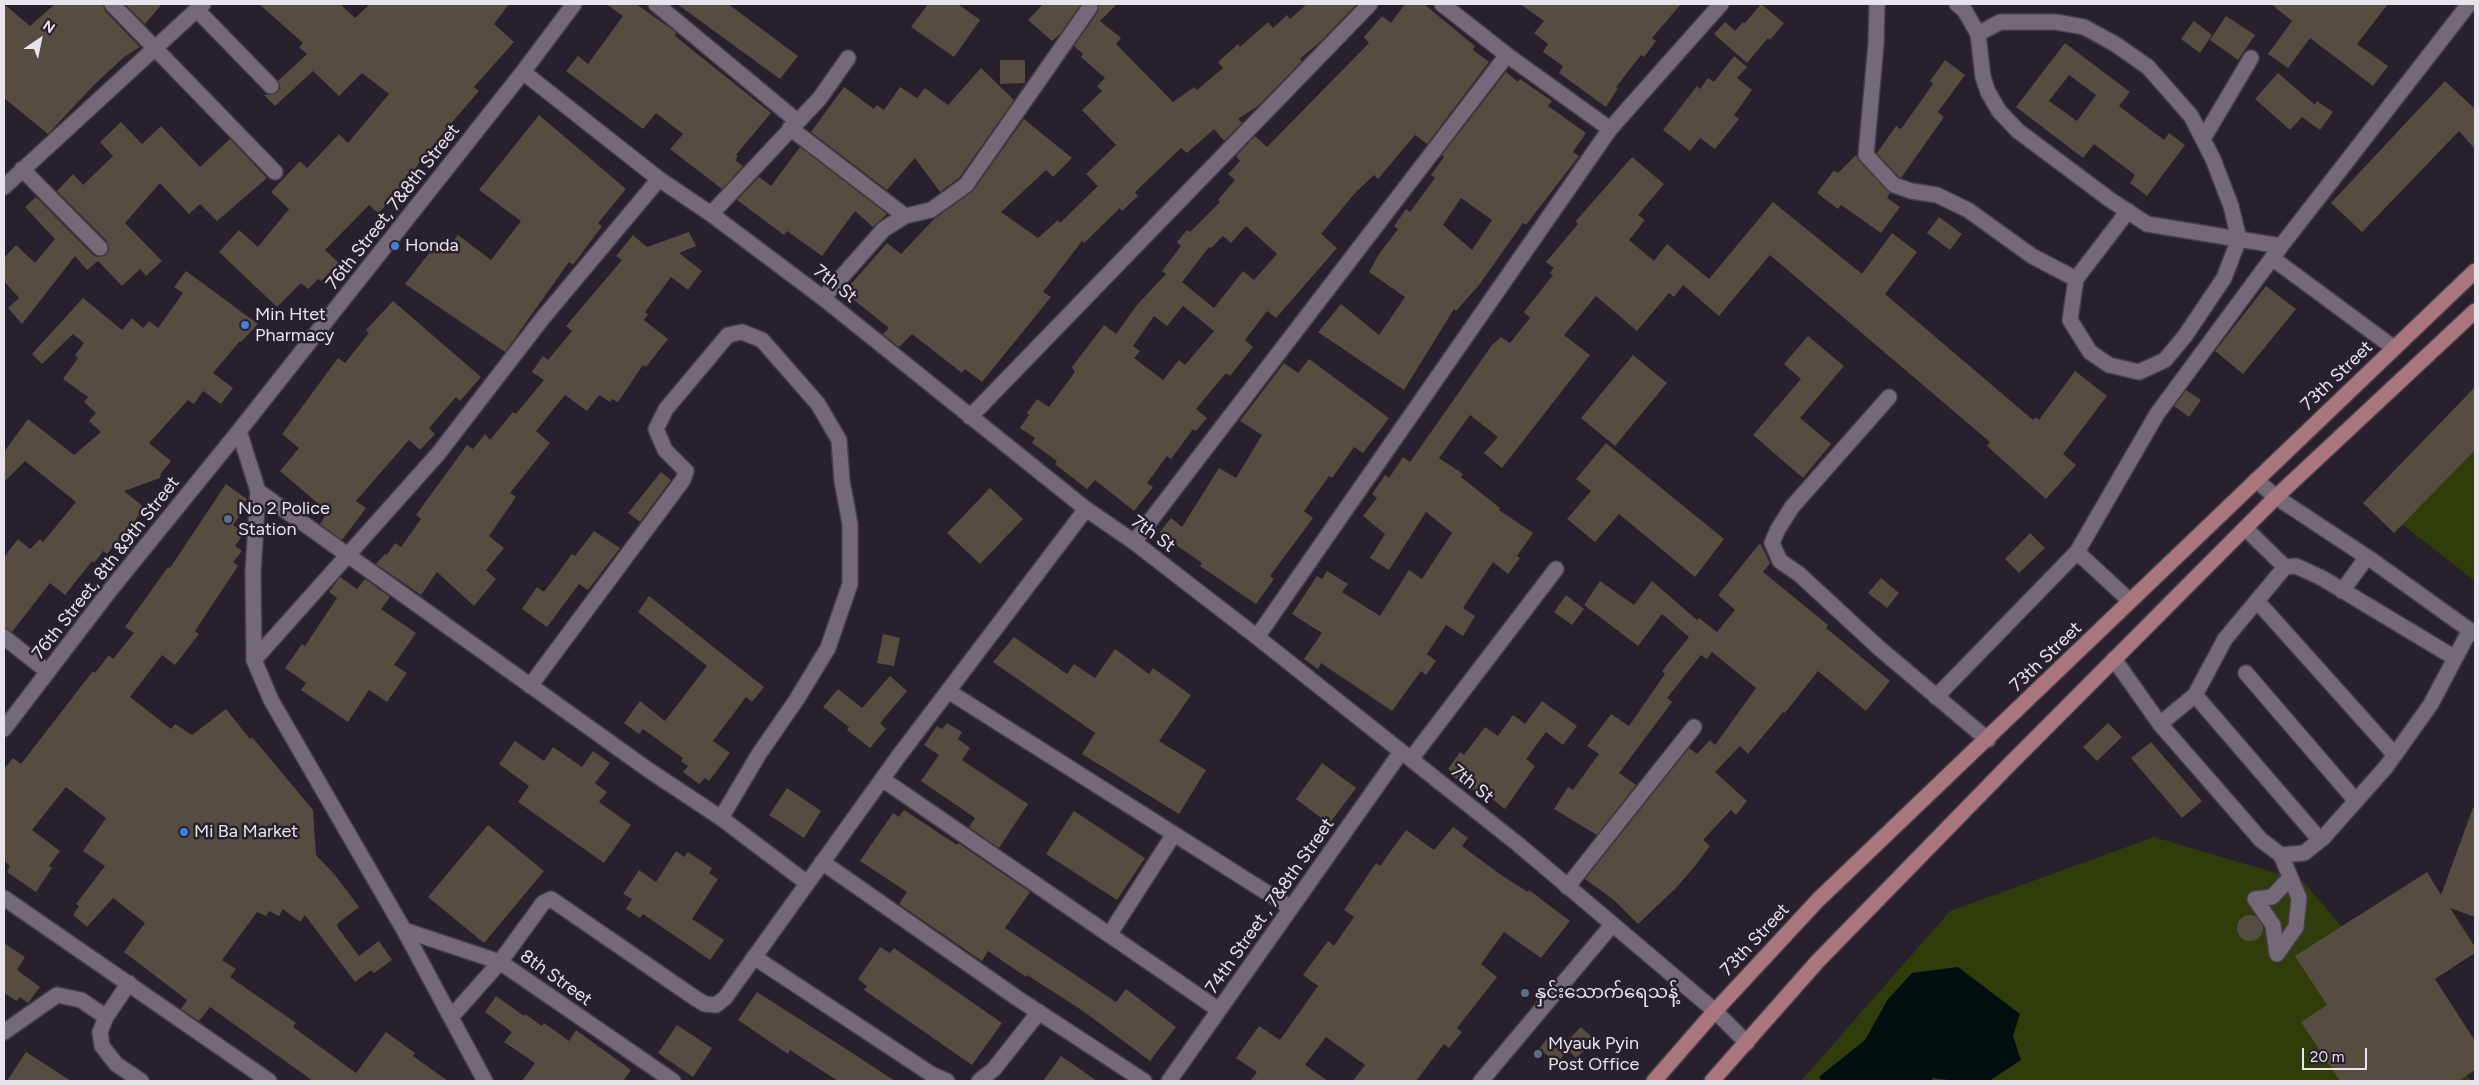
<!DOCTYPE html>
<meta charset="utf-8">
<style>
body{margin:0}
#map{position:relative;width:2479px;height:1085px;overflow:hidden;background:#28202c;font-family:Figtree,sans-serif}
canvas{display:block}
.frame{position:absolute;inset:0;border:5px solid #e9e3ec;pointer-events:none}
.north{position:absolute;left:15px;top:15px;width:50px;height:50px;-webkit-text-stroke:4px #28202c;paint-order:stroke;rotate:34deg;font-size:14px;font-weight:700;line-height:20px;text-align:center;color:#e9e3ec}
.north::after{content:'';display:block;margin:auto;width:18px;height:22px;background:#e9e3ec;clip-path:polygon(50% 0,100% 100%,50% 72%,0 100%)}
.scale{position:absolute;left:2302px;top:1048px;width:65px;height:22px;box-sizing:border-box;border:2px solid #e9e3ec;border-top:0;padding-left:6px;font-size:15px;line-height:18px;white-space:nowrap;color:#e9e3ec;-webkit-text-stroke:4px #28202c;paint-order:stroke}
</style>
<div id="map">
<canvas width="2479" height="1085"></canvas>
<div class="frame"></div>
<div class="north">N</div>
<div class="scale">20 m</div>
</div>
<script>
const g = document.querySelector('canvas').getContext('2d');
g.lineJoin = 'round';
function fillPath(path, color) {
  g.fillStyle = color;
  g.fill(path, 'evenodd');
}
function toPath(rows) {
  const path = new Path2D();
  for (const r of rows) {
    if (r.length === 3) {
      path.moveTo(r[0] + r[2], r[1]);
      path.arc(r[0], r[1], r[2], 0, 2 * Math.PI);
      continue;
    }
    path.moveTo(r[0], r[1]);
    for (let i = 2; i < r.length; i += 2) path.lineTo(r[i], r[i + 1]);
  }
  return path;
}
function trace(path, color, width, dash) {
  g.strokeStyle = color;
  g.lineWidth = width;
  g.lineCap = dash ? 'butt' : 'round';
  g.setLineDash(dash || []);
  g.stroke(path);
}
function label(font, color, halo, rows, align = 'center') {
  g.font = font + ' Figtree,"Noto Sans Myanmar",sans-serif';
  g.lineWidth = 5;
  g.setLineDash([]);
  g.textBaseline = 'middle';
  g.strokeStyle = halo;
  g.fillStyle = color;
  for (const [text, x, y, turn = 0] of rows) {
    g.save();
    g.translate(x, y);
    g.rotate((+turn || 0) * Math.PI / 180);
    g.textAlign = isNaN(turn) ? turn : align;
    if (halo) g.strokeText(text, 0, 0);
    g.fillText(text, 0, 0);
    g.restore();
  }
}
const green = toPath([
 [2475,398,2475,581,2368,498],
 [2154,837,2303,881,2472,1081,1801,1081,1950,911]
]);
const water = toPath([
 [1958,967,2020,1014,2013,1036,2021,1060,1989,1081,1956,1081,1933,1078,1931,1081,1822,1081,1819,1077,1865,1040,1888,999,1912,973]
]);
const building = toPath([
 [4,4,30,26,55,4,103,4,105,11,140,47,124,57,94,85,48,134,4,98],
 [125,4,162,4,145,24],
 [259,4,340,4,355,18,370,4,509,4,494,24,514,42,474,87,479,91,447,128,398,190,400,191,378,213,369,205,325,250,339,263,321,281,318,279,308,289,301,283,277,307,219,252,239,230,258,247,289,209,271,192,300,161,307,168,339,134,348,143,389,94,362,73,339,96,313,71,275,106,264,95,277,93,280,88,278,81,307,54,299,47,303,43],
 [606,4,636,4,676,32,675,36,771,113,736,155,738,156,735,160,743,166,722,189,670,149,683,134,656,113,643,129,566,71,578,56,588,64,623,16],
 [677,4,728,4,798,56,780,79],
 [928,4,958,4,980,20,954,57,911,27],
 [1043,4,1081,4,1060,34,1052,41,1028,20],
 [1099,4,1117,4,1100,21,1121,38,1116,44,1173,102,1194,87,1197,90,1223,68,1218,62,1238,44,1240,47,1268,22,1273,28,1287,15,1290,19,1307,4,1357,4,1322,40,1300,59,1302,61,1258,106,1238,119,1242,123,1224,141,1214,129,1187,153,1181,148,1135,192,1138,196,1122,211,1120,208,1084,243,1082,241,1043,292,1051,297,982,382,965,369,962,373,912,334,899,347,883,334,889,328,844,292,887,243,901,254,934,219,972,192,1024,119,1072,158,1053,177,1046,170,1001,212,1038,238,1058,220,1060,223,1098,186,1086,174,1116,145,1082,110,1102,91,1097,86,1105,78,1081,57,1083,54,1074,46,1098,12],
 [1405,4,1424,4,1475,46,1473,50,1489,62,1427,144,1415,135,1378,179,1374,175,1355,193,1321,234,1337,248,1276,318,1267,311,1245,340,1253,347,1230,376,1226,373,1196,409,1207,418,1196,431,1193,429,1171,459,1167,456,1147,483,1153,487,1134,511,1095,480,1087,489,1055,464,1057,461,1032,443,1035,438,1020,428,1029,415,1027,413,1037,399,1049,407,1075,372,1072,367,1104,325,1116,334,1137,305,1166,274,1162,271,1181,246,1177,242,1187,230,1190,232,1220,202,1218,200,1235,180,1228,174,1240,161,1236,156,1255,136,1267,147,1369,43,1364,37,1382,16,1391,23],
 [1246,226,1277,254,1254,280,1243,271,1214,308,1182,282,1209,247,1211,248,1223,236,1231,243],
 [1183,306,1214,331,1185,365,1179,360,1163,380,1134,358,1140,351,1133,346,1154,316,1167,326],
 [1520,4,1681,4,1652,38,1656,41,1644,57,1641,55,1616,87,1618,88,1606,107,1559,73,1563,66,1543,52,1548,44,1534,33,1544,21],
 [1761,4,1784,23,1770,40,1768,38,1747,63,1714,34,1725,22,1735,31,1743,22,1745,23],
 [2271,4,2388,4,2357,44,2388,66,2373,86,2310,38,2288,68,2268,54,2292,21],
 [2226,16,2255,35,2238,60,2210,40],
 [2194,21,2212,35,2200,53,2181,39],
 [2065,43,2130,92,2119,106,2164,140,2169,133,2185,145,2147,196,2130,183,2135,175,2094,144,2083,158,2016,107],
 [2069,75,2096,95,2077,121,2049,101],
 [1734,56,1747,67,1737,78,1752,90,1734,115,1739,119,1715,149,1700,138,1690,151,1663,130,1697,86,1700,89,1708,78,1714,82],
 [1000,60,1025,60,1025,83,1000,84],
 [1945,60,1965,75,1938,112,1944,117,1901,178,1899,177,1877,153,1896,126,1901,129,1933,84,1930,81],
 [981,68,1014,100,959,178,940,192,915,158,887,190,811,132,844,87,874,109,877,105,884,110,900,87,917,98,925,88,948,105],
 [1506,72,1518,82,1520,79,1552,101,1548,106,1586,133,1573,152,1579,156,1526,225,1523,223,1479,285,1456,311,1454,309,1404,390,1318,332,1341,304,1379,335,1405,297,1369,272,1379,254,1398,229,1394,226,1406,209,1410,212,1435,178,1431,175,1444,157,1442,155],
 [1461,198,1492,220,1472,250,1443,225],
 [2278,73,2315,105,2317,101,2333,112,2320,130,2302,117,2290,130,2255,99],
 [2445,81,2475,109,2475,149,2459,131,2362,232,2331,203],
 [539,115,626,189,598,223,602,226,573,265,569,262,505,352,405,284,437,243,447,250,458,235,491,260,521,221,479,190],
 [121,122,142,144,161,126,200,167,230,139,267,178,217,221,200,204,189,214,160,183,125,223,162,261,146,276,140,269,122,286,98,261,87,270,75,256,22,324,8,308,19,298,4,281,4,258,16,245,35,263,55,239,25,207,36,197,93,255,98,257,106,255,109,250,107,241,57,191,73,174,83,185,113,156,100,142],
 [800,147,887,214,873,227,855,211,822,256,787,231,784,235,737,200,759,177,771,186],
 [1856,155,1859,161,1890,193,1887,198,1900,207,1881,233,1841,205,1838,209,1817,193,1834,170,1838,173],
 [1632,157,1664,184,1638,215,1645,220,1629,240,1654,261,1667,244,1709,279,1773,202,1862,274,1892,233,1917,252,1885,294,2033,420,2036,417,2039,420,2075,371,2107,396,2063,454,2076,465,2046,499,1987,446,1990,442,1770,255,1719,316,1683,285,1674,297,1669,293,1637,331,1596,296,1564,335,1590,355,1502,468,1484,453,1498,437,1470,415,1439,458,1463,474,1461,477,1500,508,1499,510,1533,533,1517,556,1520,558,1508,574,1493,562,1463,608,1475,616,1463,636,1446,625,1427,654,1436,661,1426,675,1421,671,1392,711,1321,663,1318,669,1304,659,1322,633,1292,614,1317,576,1322,579,1327,571,1348,584,1342,592,1380,616,1409,570,1422,579,1452,533,1426,512,1389,570,1370,558,1385,534,1363,516,1377,498,1372,494,1385,475,1389,478,1403,457,1410,462,1492,345,1501,337,1510,343,1530,318,1524,312,1553,275,1550,273,1554,268,1546,262,1578,224,1576,221],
 [1939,217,1962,234,1950,250,1927,233],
 [689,232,696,246,679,253,702,271,688,290,671,277,645,312,648,314,644,320,668,339,646,367,643,365,618,402,612,399,610,402,599,395,587,411,565,395,536,431,550,443,510,493,516,497,489,536,504,548,486,570,496,579,474,606,437,572,421,595,376,564,385,554,387,555,395,543,401,547,421,519,416,515,467,445,473,449,485,434,490,440,513,412,516,414,544,380,532,372,543,356,548,360,572,331,566,326,622,260,616,256,633,235,647,247],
 [186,271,258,324,241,342,240,341,213,373,233,388,221,404,203,391,194,404,188,400,149,443,171,461,161,473,160,478,124,491,145,508,107,554,103,551,94,563,92,561,65,595,50,583,12,632,4,628,4,557,18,539,30,549,40,539,43,542,76,502,25,461,4,482,4,452,28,419,74,455,101,432,89,421,96,413,84,402,88,397,63,379,78,358,75,355,84,343,73,334,42,364,32,354,83,298,122,330,132,318,143,328,149,321,158,328,183,293,174,287],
 [2266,286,2296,309,2243,374,2215,351],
 [393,301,481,377,460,401,456,397,429,428,435,434,420,450,409,440,356,501,366,508,342,540,320,524,328,512,280,471,299,448,282,434,338,358,345,363,369,333,366,330],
 [1808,336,1844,366,1800,418,1831,444,1803,478,1753,435,1801,379,1784,364],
 [1633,355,1667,383,1615,446,1581,418],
 [1309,359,1389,418,1363,453,1354,447,1332,478,1329,476,1304,511,1313,518,1270,576,1274,579,1256,604,1200,566,1202,563,1159,533,1171,518,1182,527,1219,468,1236,478,1262,435,1240,421,1284,363,1298,373],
 [2475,387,2475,450,2394,533,2363,503],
 [2186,390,2201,400,2189,417,2174,406],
 [1606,443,1724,539,1695,577,1619,514,1595,542,1567,519,1591,491,1576,479],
 [661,472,671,480,640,522,628,513],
 [226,484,247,499,243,505,246,507,233,525,244,533,235,546,242,551,233,562,238,566,195,631,199,634,175,665,162,655,130,697,171,729,175,724,192,735,226,709,250,739,252,737,313,810,316,855,335,875,359,907,337,924,338,928,359,956,379,941,392,960,374,973,371,970,355,982,305,915,300,922,283,909,279,916,269,911,266,916,257,912,222,960,236,969,230,977,296,1023,293,1027,356,1073,386,1032,415,1053,413,1056,448,1081,313,1081,210,1007,199,1021,181,1009,187,1000,124,952,145,923,113,898,87,927,73,915,79,906,76,904,105,866,83,851,106,818,66,787,32,830,60,851,49,866,52,868,36,892,7,872,10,866,4,861,4,769,13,758,21,764,93,671,95,673,109,655,113,659,134,633,125,627,168,567,170,568],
 [990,488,1023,519,980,564,947,533],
 [594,531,620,548,588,590,579,584,547,627,522,609,537,587,544,592,572,554,575,556],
 [2030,533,2045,548,2019,573,2005,559],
 [1760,543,1770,563,1763,572,1828,625,1826,628,1890,681,1866,711,1818,671,1785,713,1783,712,1748,754,1740,746,1715,772,1747,801,1736,815,1731,810,1703,840,1710,846,1695,866,1676,888,1638,924,1615,901,1585,879,1689,748,1697,754,1710,740,1715,745,1756,688,1712,652,1707,659,1701,655,1667,698,1672,702,1619,773,1636,785,1597,835,1554,809,1568,787,1573,790,1599,754,1587,746,1611,714,1629,726,1665,674,1662,671,1689,637,1662,614,1638,646,1584,605,1600,581,1634,605,1652,581,1697,620,1699,618,1717,632,1735,610,1718,595],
 [340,577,357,589,365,579,390,597,381,609,416,633,394,665,407,673,387,702,369,690,348,722,301,690,306,683,285,668,302,644,305,646,337,598,329,592],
 [1881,578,1899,593,1887,608,1868,593],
 [1566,595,1584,609,1572,625,1554,612],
 [649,596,764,687,752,702,746,697,713,741,730,753,709,781,705,778,699,784,683,772,688,766,681,761,683,758,643,729,639,734,624,723,640,701,665,721,707,666,638,612],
 [883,634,900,638,894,666,877,663],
 [1014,637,1067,674,1074,664,1095,678,1115,649,1149,674,1153,668,1191,695,1159,741,1206,770,1179,814,1082,754,1095,733,993,662],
 [890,676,907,691,880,723,886,729,870,748,847,730,849,727,823,707,838,689,862,708],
 [1542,701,1577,726,1563,745,1546,732,1526,759,1535,766,1505,809,1487,795,1485,798,1449,774,1451,772,1448,769,1460,752,1464,755,1485,727,1498,736,1513,715,1525,724],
 [947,723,962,732,958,739,970,748,962,760,1028,804,999,848,969,827,975,818,921,781,939,755,924,745,937,726,942,729],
 [2108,723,2122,737,2097,761,2083,747],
 [515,741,544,761,553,747,582,767,593,751,610,763,595,783,607,792,599,802,631,825,604,863,518,802,529,786,499,764],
 [2151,742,2202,801,2182,818,2131,758],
 [1322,763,1356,788,1329,824,1296,799],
 [787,788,821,811,804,838,769,815],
 [2473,808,2475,808,2475,917,2450,908,2475,947,2475,953,2435,979,2475,1041,2475,1070,2458,1081,2340,1081,2301,1022,2327,1005,2295,956,2427,872,2441,895],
 [904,810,957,845,958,843,1030,892,1005,928,1116,1002,1126,989,1176,1027,1150,1061,1083,1011,1027,975,1026,977,988,951,982,961,899,904,907,892,860,861,893,813,899,817],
 [1074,811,1145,858,1117,900,1046,854],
 [488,825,544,871,484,943,428,897],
 [1453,827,1468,838,1462,846,1501,875,1528,892,1529,890,1570,921,1541,958,1504,932,1481,964,1497,977,1457,1028,1462,1032,1449,1048,1444,1044,1416,1081,1353,1081,1365,1065,1326,1037,1305,1065,1328,1081,1250,1081,1257,1072,1236,1058,1259,1026,1280,1040,1318,986,1303,975,1328,941,1334,946,1354,917,1344,910,1376,863,1380,866,1406,830,1434,850],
 [676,851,684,857,688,852,712,868,709,873,718,879,692,919,724,940,710,960,643,914,640,918,626,909,632,899,623,894,639,870,656,882],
 [2250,928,13],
 [4,943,25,957,17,970,40,987,28,1003,20,997,17,1001,4,993],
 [880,947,890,953,894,948,1002,1023,972,1065,864,990,867,986,858,979],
 [757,992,826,1036,895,1081,838,1081,790,1050,788,1054,738,1020],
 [496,996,524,1016,525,1014,542,1026,544,1023,569,1041,576,1030,631,1070,623,1081,522,1081,535,1063,504,1042,512,1032,485,1012],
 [677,1025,712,1048,693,1077,658,1053],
 [1581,1027,1595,1040,1576,1058,1563,1045],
 [1549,1036,1568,1049,1558,1063,1539,1049],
 [26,1052,71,1081,7,1081],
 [1061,1056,1097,1081,1043,1081]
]);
const minor = toPath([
 [112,4,275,172],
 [656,4,797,121],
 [1442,4,1507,55,1610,129],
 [1877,4,1876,44,1866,155,1894,185,1911,191,1937,195,1968,210,2032,256,2076,279,2070,320,2090,352,2109,365,2139,372,2165,360,2185,336,2224,278,2239,239,2231,206,2213,159,2191,116,2148,67,2115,44,2084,27,2056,22,2000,22,1978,34],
 [1957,4,1965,11,1978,34,1983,77,1988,92,1999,111,2018,131,2109,199,2147,224,2281,246],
 [197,10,271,86],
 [523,72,659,179,711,214,823,298,1086,509,1134,542,1257,637,1519,845,1715,1011,1747,1043],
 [790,128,905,216],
 [2203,139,2251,58],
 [22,169,100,248],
 [4,187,203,4],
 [711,214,820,98,848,58],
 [2272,258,2394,348],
 [2076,279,2128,211],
 [823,298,884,229,905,216,931,210,966,185,1090,7],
 [1889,397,1792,507,1778,529,1772,543,1780,561,1799,574,1879,648,1988,740],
 [970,417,1370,4],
 [239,431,258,491,253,572,254,660,271,700,404,930,485,1081],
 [2256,480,2276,497,2373,561,2475,634],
 [258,491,650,771,721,818,807,883],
 [2245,528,2285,567],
 [1134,542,1507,55],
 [2077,552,2130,601],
 [2342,591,2367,557],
 [2257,601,2395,755],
 [4,637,48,672],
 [1257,637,1610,129,1721,4],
 [2114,659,2160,724,2195,695,2225,639,2285,567,2296,566,2322,578,2455,658],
 [254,660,438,454,542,319,659,179],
 [2246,673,2356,801],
 [530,686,683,480,686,471,665,450,656,429,666,409,728,335,742,332,762,340,818,404,839,440,842,481,850,524,850,584,828,648,797,699,759,754,721,818],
 [948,691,1291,908],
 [2195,695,2320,840],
 [1936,697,2077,552,2157,414,2281,246,2469,4],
 [2160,724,2261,840,2281,855,2304,853,2323,838,2386,767,2431,704,2470,630],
 [4,729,111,589,239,431,523,72,574,4],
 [1411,759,1556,569],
 [882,779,1219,1010],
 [822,862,1017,998,1144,1081],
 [1567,887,1694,727],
 [4,898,269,1081],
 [404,930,500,962,673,1081],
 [1109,935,1174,834],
 [2277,954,2296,927,2299,898,2281,855],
 [2277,954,2273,925,2255,899,2272,897,2290,878],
 [754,957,931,1074,947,1081],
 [129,983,106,1017,100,1032,102,1046,116,1064,141,1081],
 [452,1016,500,962,543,903,551,899,695,998,705,1004,716,1005,725,998,898,757,1086,509],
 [4,1032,57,995,81,1000,106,1017],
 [979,1081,994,1069,1039,1012],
 [1169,1081,1401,752],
 [1481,1081,1612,925]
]);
const major = toPath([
 [1654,1081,1715,1011,1818,900,2475,271],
 [1712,1081,1817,962,2010,764,2276,497,2475,311]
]);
const markers = [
 [395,246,5,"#3f7fe0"],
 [245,325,5,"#3f7fe0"],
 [228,519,5,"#5c6f8a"],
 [184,832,5,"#3f7fe0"],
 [1525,993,5,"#5c6f8a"],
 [1538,1054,5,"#5c6f8a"]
];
const streetNames = [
 ["76th Street, 7&8th Street",393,207,-52],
 ["7th St",835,284,38],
 ["73th Street",2337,376,-44],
 ["7th St",1153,534,36],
 ["76th Street, 8th &9th Street",106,568,-52],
 ["73th Street",2046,657,-44],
 ["7th St",1472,784,39],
 ["74th Street , 7&8th Street",1270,906,-55],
 ["73th Street",1755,940,-47],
 ["8th Street",556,978,35]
];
const poiNames = [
 ["Honda",405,246],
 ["Min Htet",255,315],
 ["Pharmacy",255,336],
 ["No 2 Police",238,509],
 ["Station",238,530],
 ["Mi Ba Market",194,832],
 ["နှင်းသောက်ရေသန့်",1535,993],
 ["Myauk Pyin",1548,1044],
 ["Post Office",1548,1065]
];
fillPath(green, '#303c0a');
fillPath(water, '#030e10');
fillPath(building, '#554d3f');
trace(minor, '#453d48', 18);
trace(major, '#453d48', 18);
trace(minor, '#736977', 15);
trace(major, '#a8767c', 15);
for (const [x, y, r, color] of markers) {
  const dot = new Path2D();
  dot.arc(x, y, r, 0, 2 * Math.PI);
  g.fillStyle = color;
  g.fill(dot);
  trace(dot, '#28202c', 2);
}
label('18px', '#e9e3ec', '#28202c', streetNames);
label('18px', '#e9e3ec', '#28202c', poiNames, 'left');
</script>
